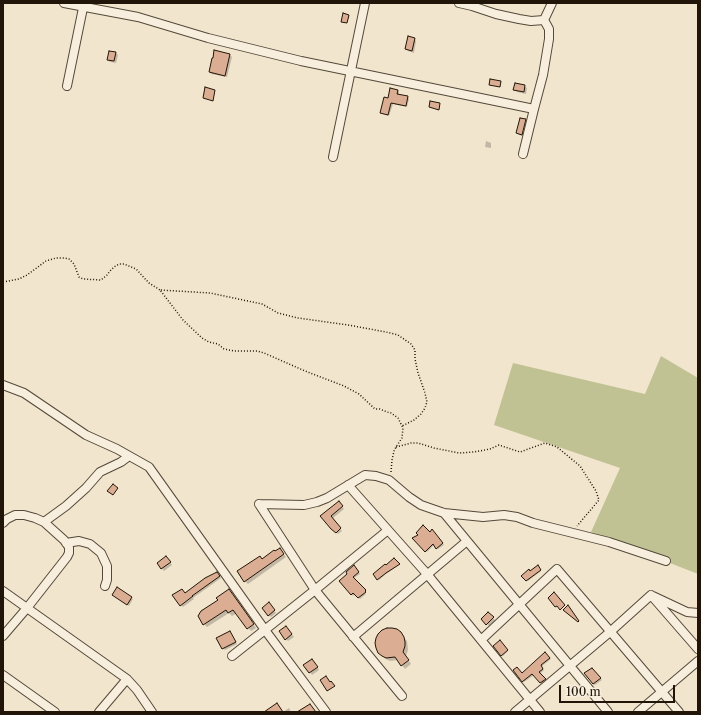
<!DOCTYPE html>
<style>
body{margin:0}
#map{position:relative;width:701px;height:715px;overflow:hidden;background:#f2e5cd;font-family:"Libre Caslon Text",serif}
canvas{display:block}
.frame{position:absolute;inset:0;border:4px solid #201508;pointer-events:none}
.scale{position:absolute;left:559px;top:685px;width:116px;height:18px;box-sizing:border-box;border:2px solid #201508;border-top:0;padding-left:5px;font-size:12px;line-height:14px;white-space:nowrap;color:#201508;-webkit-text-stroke:3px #f7eede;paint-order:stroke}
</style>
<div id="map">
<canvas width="701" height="715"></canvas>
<div class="frame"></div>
<div class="scale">100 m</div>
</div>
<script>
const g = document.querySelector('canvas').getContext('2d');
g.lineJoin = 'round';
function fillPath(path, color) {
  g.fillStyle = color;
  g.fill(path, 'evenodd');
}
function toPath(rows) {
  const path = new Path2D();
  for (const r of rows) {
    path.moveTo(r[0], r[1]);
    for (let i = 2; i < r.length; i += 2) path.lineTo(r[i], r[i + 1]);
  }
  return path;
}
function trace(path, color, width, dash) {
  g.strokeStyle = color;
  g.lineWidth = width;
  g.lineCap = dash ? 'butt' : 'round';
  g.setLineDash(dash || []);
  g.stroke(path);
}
const green = toPath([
 [661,356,698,378,698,574,591,532,620,468,494,425,513,363,645,394]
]);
const shadow = toPath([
 [414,39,416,41,414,53,408,51,406,49],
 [215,52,230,55,232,57,227,77,211,74,210,72,214,60],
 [116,53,118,55,116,63,110,62,108,60],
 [524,86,527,88,526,94,517,92,515,90],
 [398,90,399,92,399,95,408,97,409,99,407,107,393,104,389,116,383,114,381,113,389,100],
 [525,120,527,122,524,136,519,135,517,132],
 [486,141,491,143,491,148,485,147],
 [338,502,344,509,332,519,342,531,338,534,332,528,322,516],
 [432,530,444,545,438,549,434,545,427,552,414,538,430,533],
 [282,552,286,557,248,584,245,581,262,560],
 [168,559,172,565,164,571,158,563],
 [394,559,399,565,386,574,379,580,374,574],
 [537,566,541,571,528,581,523,576],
 [354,567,360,574,354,578,366,592,365,593,366,594,360,599,355,594,353,596,340,581,349,574],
 [219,575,221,578,193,598,194,599,183,607,181,605,185,594],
 [118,589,133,599,129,606,113,595],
 [232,594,256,628,251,631,237,613,232,616,229,613,207,627,204,624],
 [271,606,276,613,271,617,268,615],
 [488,613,495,620,489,626,482,619],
 [288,629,294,637,288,641,286,639],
 [230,632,232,635,237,644,225,650,223,648],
 [400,633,407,641,408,650,406,656,411,664,405,669,398,660,390,661,386,659,379,652],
 [500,642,508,651,503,656,494,646],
 [545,653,551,659,541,667,544,670,540,674,546,681,542,684,534,675,524,682,514,670,522,674],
 [314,662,319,670,312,675,305,665],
 [594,671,602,680,595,685,593,684],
 [289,708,291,712,283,712]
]);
const building = toPath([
 [343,13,349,15,347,23,341,22,343,13],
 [408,36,415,38,412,51,405,49,408,36],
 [214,50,230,54,225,76,209,72,212,58,213,58,214,50],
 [109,51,116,52,114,61,107,60,109,51],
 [490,79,501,81,500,87,489,85,490,79],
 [515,83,525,85,524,92,513,90,515,83],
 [205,87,215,90,213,101,203,98,205,87],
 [390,88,398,90,397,94,408,96,406,106,391,103,388,115,380,113,384,97,388,98,390,88],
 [430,101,440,103,439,110,429,107,430,101],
 [520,118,526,119,522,135,516,133,520,118],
 [113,484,118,488,113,495,107,491,113,484],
 [339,501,343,506,331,516,341,528,336,533,331,529,320,516,339,501],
 [423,525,430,532,432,529,443,543,436,549,433,544,425,552,412,538,418,535,416,533,423,525],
 [280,548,284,554,244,582,237,571,260,556,262,559,274,550,275,551,280,548],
 [166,556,171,562,161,569,157,563,166,556],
 [394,558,400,564,386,573,377,580,373,574,385,564,386,565,394,558],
 [354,565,359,572,353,577,366,590,365,591,366,592,358,598,353,593,351,595,339,581,347,574,346,572,354,565],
 [538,565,541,570,526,581,521,576,529,569,530,571,538,565],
 [217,572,220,576,192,596,193,596,180,606,172,595,182,589,185,593,205,578,217,572],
 [117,587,132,597,127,605,112,595,117,587],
 [229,589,254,624,247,629,233,610,228,613,226,610,203,625,198,616,201,611,218,600,216,598,229,589],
 [554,592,565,605,560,610,557,606,555,607,548,598,554,592],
 [269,602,275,610,268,616,262,608,269,602],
 [568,605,579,621,578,622,563,610,568,605],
 [488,612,494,617,486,625,481,619,488,612],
 [286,626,292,634,285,640,279,631,286,626],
 [387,628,392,628,397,629,401,632,404,637,405,642,405,646,403,652,409,660,401,666,395,657,386,658,382,656,378,653,376,648,375,643,376,638,378,634,382,630,387,628],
 [230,631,236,642,222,649,216,638,230,631],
 [500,640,508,650,501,656,493,646,500,640],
 [545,652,550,658,541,665,543,669,539,672,546,679,540,683,532,674,522,682,513,670,517,667,522,673,545,652],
 [312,659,318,667,309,673,303,665,312,659],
 [592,668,601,678,593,684,584,673,592,668],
 [326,676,330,682,331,681,335,686,327,691,320,680,326,676],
 [277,703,283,712,264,712,277,703],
 [310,704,316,712,297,712,310,704]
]);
const path = toPath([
 [3,282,19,279,27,275,46,261,56,258,64,258,69,259,74,264,79,277,83,279,101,280,107,275,110,271,114,267,119,264,124,264,136,269,149,283,160,290],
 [396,447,411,443,418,443,434,448,459,453,474,452,490,449,499,445,520,452,545,443,557,447,580,466,596,491,599,500,577,526],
 [391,472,392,460,394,451,396,447,402,438,403,428,398,418,391,413,387,412,380,409,375,409,359,394,344,386,305,371,264,353,257,351,234,351,224,349,218,344,209,342,202,338,183,320,160,290,210,293,262,304,278,313,298,318,348,325,386,332,398,335,411,344,415,350,415,359,418,373,425,393,427,402,425,408,421,414,414,420,402,426]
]);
const minor = toPath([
 [64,3,138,17,208,38,301,61,534,109,523,154],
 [459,3,472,6,496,14,519,19,531,21,544,20],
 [544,20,552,3],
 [67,86,84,3],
 [534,109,543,75,549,39,549,29,544,20],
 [333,157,365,3],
 [3,385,24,393,86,435,117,449,149,467,265,630,326,712],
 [348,485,427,574,540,712],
 [259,504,304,505,317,502,327,498,365,475,376,476,389,480,409,497,421,505,444,513,483,517,504,515,517,517,533,523,609,542,666,561],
 [259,504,315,590,402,696],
 [444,513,608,712],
 [44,522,66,506,86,488,100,472,121,462,129,456],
 [3,523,7,519,15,515,24,515,35,518,44,522,64,540,69,547,69,553,67,557,27,608,3,636],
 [66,543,79,541,90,544,101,553,107,566,107,580,105,586],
 [3,591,127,679,137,690,152,712],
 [651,595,698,649],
 [653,596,687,612,698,613],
 [353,637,467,541],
 [481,640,557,569,679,712],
 [232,656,315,590,388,530],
 [3,675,55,712],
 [99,712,127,679],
 [515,712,610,632,651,595],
 [638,712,698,661]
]);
fillPath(green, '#c1c294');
fillPath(shadow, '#0003');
fillPath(building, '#dbad92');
trace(building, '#201508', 1);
trace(minor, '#544939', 10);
trace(path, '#201508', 1.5, [1, 2]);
trace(minor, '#f7eede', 8);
</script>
